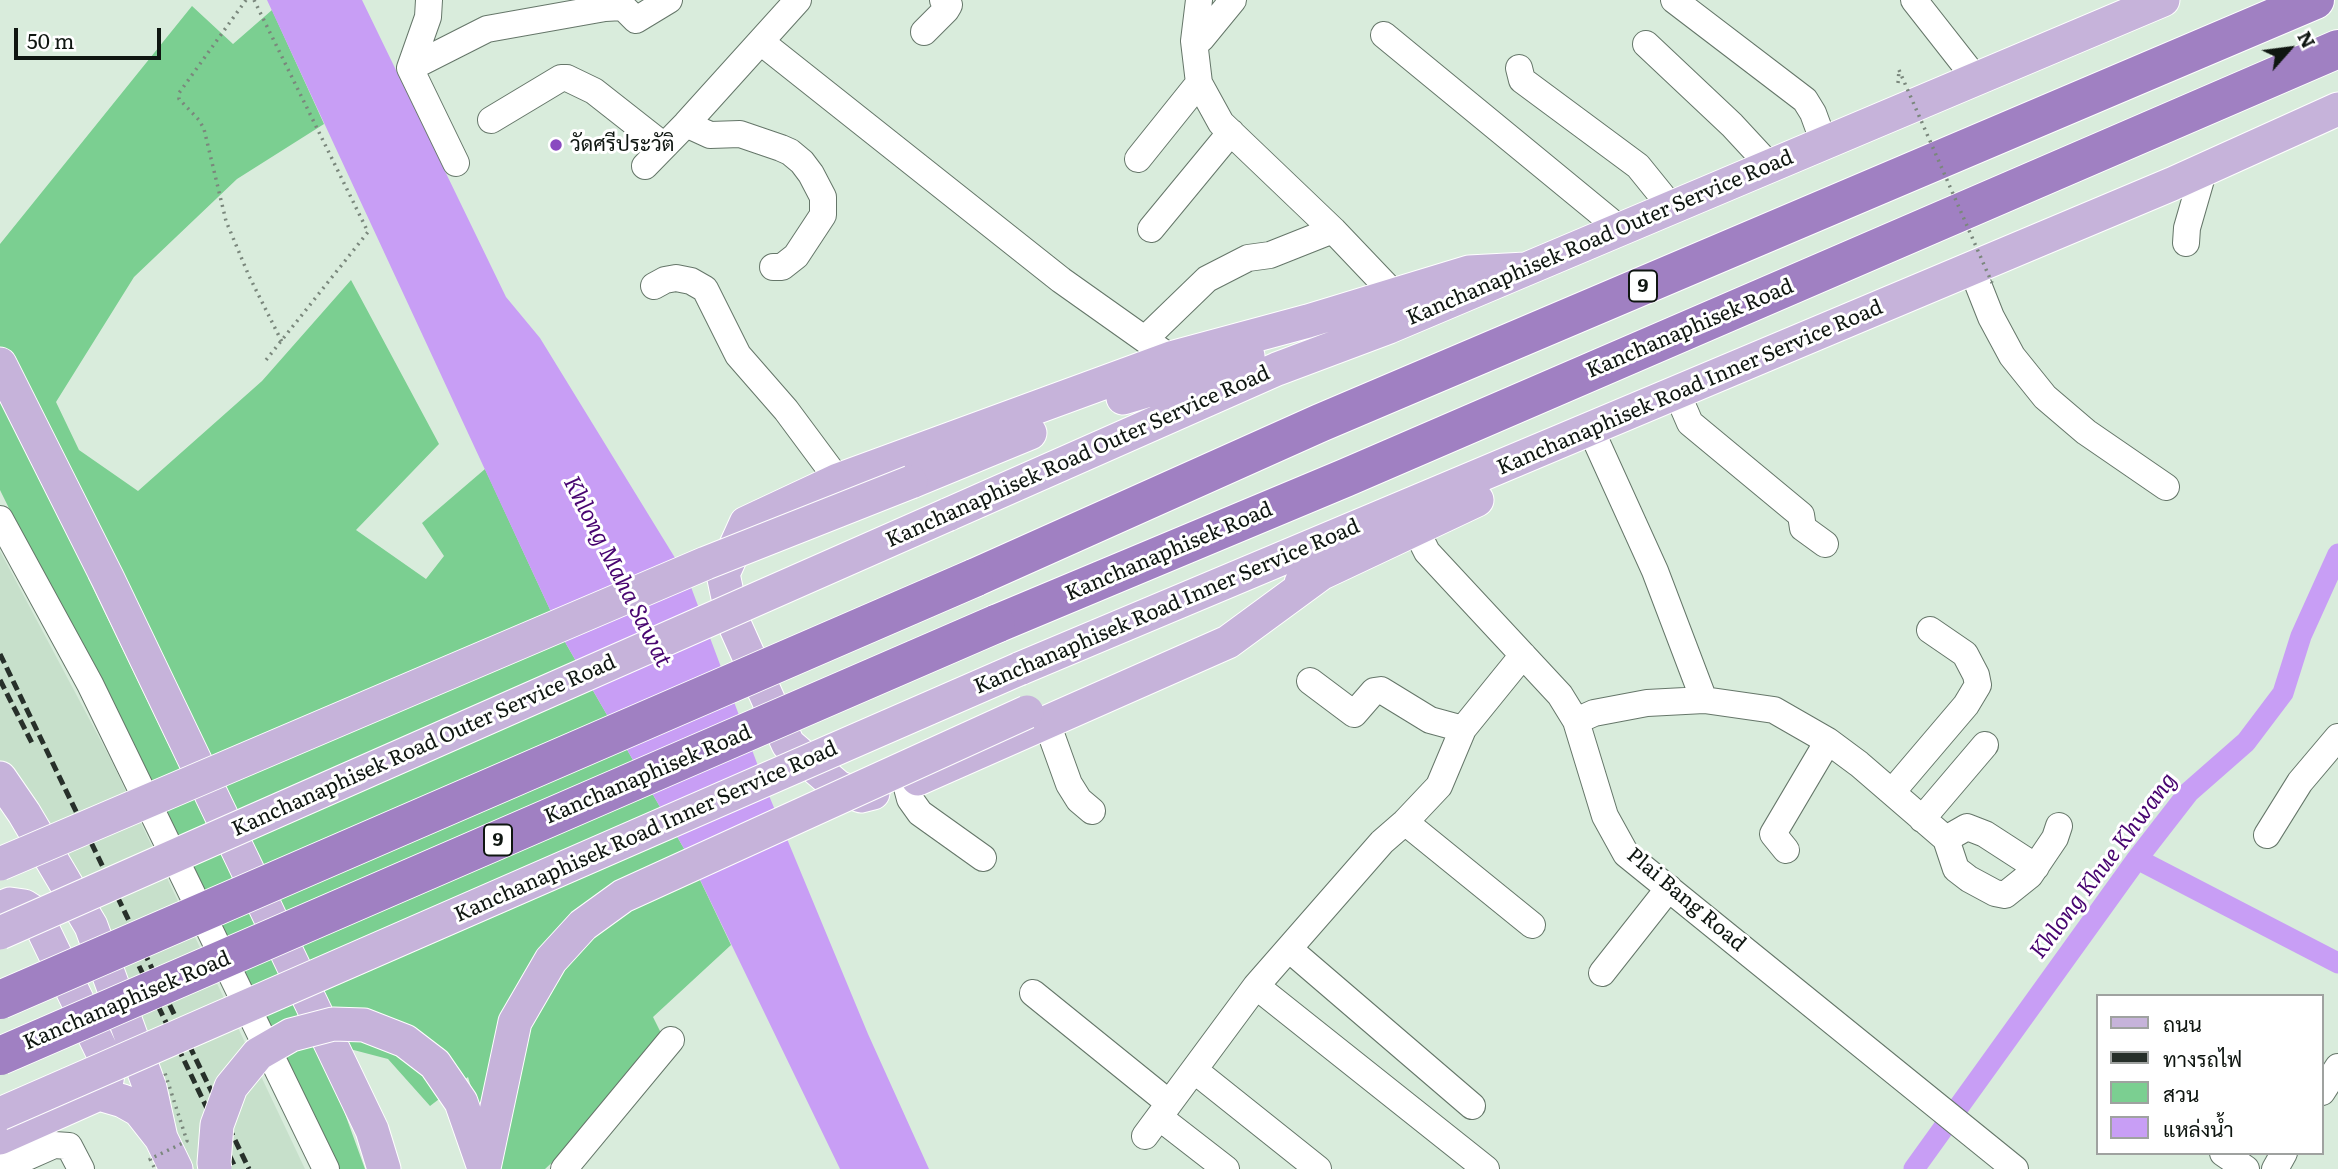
<!DOCTYPE html>
<meta charset="utf-8">
<style>
body{margin:0}
#map{position:relative;width:2338px;height:1169px;overflow:hidden;background:#d9ecdc;font-family:Literata,Sarabun,serif}
canvas{display:block}
.legend{position:absolute;left:2096px;top:994px;width:228px;height:161px;box-sizing:border-box;background:#fff;border:2px solid #9fa2a0;margin:0;padding:9px 12px;list-style:none;font-size:21px;color:#0f1611}
.legend li{display:flex;align-items:center;gap:14px;height:35px}
.legend b{width:35px;border:2px solid #9fa2a0}
.north{position:absolute;left:2254px;top:14px;width:70px;height:70px;-webkit-text-stroke:5px #fff;paint-order:stroke;rotate:62deg;font-size:19px;font-weight:700;line-height:28px;text-align:center;color:#0f1611}
.north::after{content:'';display:block;margin:auto;width:24px;height:32px;background:#0f1611;clip-path:polygon(50% 0,100% 100%,50% 72%,0 100%)}
.scale{position:absolute;left:14px;top:28px;width:147px;height:32px;box-sizing:border-box;border:4px solid #0f1611;border-top:0;padding-left:9px;font-size:21px;line-height:24px;white-space:nowrap;color:#0f1611;-webkit-text-stroke:5px #fff;paint-order:stroke}
</style>
<div id="map">
<canvas width="2338" height="1169"></canvas>
<ul class="legend">
<li><b style="height:9px;background:#c6b3da"></b>ถนน</li>
<li><b style="height:9px;background:#27302a"></b>ทางรถไฟ</li>
<li><b style="height:19px;background:#7bcf91"></b>สวน</li>
<li><b style="height:19px;background:#c89ef5"></b>แหล่งน้ำ</li>
</ul>
<div class="north">N</div>
<div class="scale">50 m</div>
</div>
<script>
const g = document.querySelector('canvas').getContext('2d');
g.lineJoin = 'round';
function fillPath(path, color) {
  g.fillStyle = color;
  g.fill(path, 'evenodd');
}
function toPath(rows) {
  const path = new Path2D();
  for (const r of rows) {
    path.moveTo(r[0], r[1]);
    for (let i = 2; i < r.length; i += 2) path.lineTo(r[i], r[i + 1]);
  }
  return path;
}
function trace(path, color, width, dash) {
  g.strokeStyle = color;
  g.lineWidth = width;
  g.lineCap = dash ? 'butt' : 'round';
  g.setLineDash(dash || []);
  g.stroke(path);
}
function label(font, color, halo, rows, align = 'center') {
  g.font = font + ' Literata,Sarabun,serif';
  g.lineWidth = 6;
  g.setLineDash([]);
  g.textBaseline = 'middle';
  g.strokeStyle = halo;
  g.fillStyle = color;
  for (const [text, x, y, turn = 0] of rows) {
    g.save();
    g.translate(x, y);
    g.rotate((+turn || 0) * Math.PI / 180);
    g.textAlign = isNaN(turn) ? turn : align;
    if (halo) g.strokeText(text, 0, 0);
    g.fillText(text, 0, 0);
    g.restore();
  }
}
const built = toPath([
 [0,551,111,760,305,1169,194,1169,0,763]
]);
const green = toPath([
 [192,6,233,44,272,10,324,124,237,179,134,277,56,402,79,450,138,491,262,381,351,280,439,444,356,530,426,579,444,556,422,523,485,469,565,642,690,859,731,945,653,1017,662,1035,561,1154,545,1169,497,1169,468,1077,430,1106,388,1059,346,1048,115,562,88,578,340,1100,365,1169,335,1169,0,490,0,244]
]);
const water = toPath([
 [267,0,362,0,506,297,540,338,688,579,770,798,868,1034,929,1169,840,1169,690,859,565,642]
]);
const canal = toPath([
 [2137,859,2338,963],
 [1914,1169,2137,859,2189,792,2246,742,2283,693,2301,636,2338,554]
]);
const path = toPath([
 [246,0,179,93,179,99,199,120,204,129,226,221,249,276,282,342],
 [254,0,368,232,266,360],
 [1898,83,1899,70]
]);
const minor = toPath([
 [429,0,428,17,410,68,456,163],
 [1199,0,1194,41,1199,83,1221,123,1333,230,1393,293],
 [1674,0,1805,100,1813,113,1824,143],
 [1914,0,1976,79],
 [924,32,946,10,949,5,943,0],
 [1384,35,1620,229],
 [1194,41,1201,39,1233,0],
 [761,42,1061,280,1171,358],
 [1646,44,1732,125,1770,166],
 [410,68,487,29,605,8,623,7,636,20,669,0],
 [1519,68,1522,80,1638,166,1672,208],
 [491,120,561,78,567,78,594,91,664,146],
 [686,124,710,135,740,134,781,148,790,152,802,162,811,174,823,197,823,215,796,256,782,267,773,267],
 [1138,159,1199,83],
 [645,166,686,124,798,0],
 [1151,229,1231,132],
 [2186,243,2187,228,2202,176],
 [1972,269,1991,317,2012,356,2045,397,2086,432,2166,487],
 [654,286,665,280,676,278,691,281,705,289,738,355,786,410,838,480],
 [1146,338,1207,279,1248,258,1270,255,1333,230],
 [1677,393,1690,423,1801,515,1803,528,1825,544],
 [1591,430,1655,571,1704,700],
 [0,519,90,684,326,1169],
 [1416,530,1427,552,1560,695,1576,721,1605,816,1626,854,2015,1169],
 [1310,681,1354,714,1374,691,1381,690,1430,720,1463,729],
 [1576,721,1594,713,1647,703,1704,700,1774,710,1828,741,1859,764,1946,839,1956,869,1969,879,1995,893,2005,895,2030,875,2055,838,2059,826],
 [1047,723,1069,784,1079,800,1092,811],
 [906,784,910,799,920,813,983,858],
 [1892,792,1966,705,1978,685,1976,675,1965,654,1930,630],
 [1922,819,1985,745],
 [1405,822,1532,925],
 [2267,835,2300,782,2338,737],
 [1946,839,1967,827,1985,834,2036,867],
 [1786,850,1773,834,1828,741],
 [1289,949,1472,1106],
 [1602,973,1669,888],
 [1256,986,1486,1169],
 [1033,993,1169,1103],
 [1194,1070,1318,1169],
 [2322,1092,2338,1067],
 [1159,1117,1226,1169],
 [1145,1136,1256,986,1382,842,1405,822,1439,786,1463,729,1523,655],
 [2223,1153,2246,1169],
 [0,1169,54,1145,69,1146,81,1169],
 [564,1169,671,1040],
 [2275,1169,2284,1153]
]);
const major = toPath([
 [0,364,108,579,372,1130,384,1169],
 [1123,398,1203,374,1248,356],
 [911,482,1030,433],
 [947,515,1277,369,1389,327,2163,0],
 [1301,583,1477,500],
 [1019,669,2172,184,2338,109],
 [0,778,24,813,91,926,150,1088,161,1138],
 [918,779,1228,642,1322,573],
 [873,793,861,796,838,787,788,744,733,621,723,574,746,523,838,480,1171,358,1308,321,1469,272,1526,269],
 [0,908,10,904,24,906,35,913,109,1066,107,1080,99,1094,0,1138],
 [99,1094,123,1101,139,1110,161,1138,176,1169]
]);
const highway = toPath([
 [974,578,1320,423,2315,0],
 [996,624,1345,478,2338,49]
]);
const rail = toPath([
 [0,654,249,1169],
 [0,680,33,745],
 [139,966,236,1169]
]);
const pathBridge = toPath([
 [1899,70,1992,283],
 [154,1167,150,1159,187,1141,164,1070]
]);
const majorBridge = toPath([
 [0,864,706,563,911,482],
 [0,933,947,515],
 [0,1114,1019,669],
 [484,1168,515,1022,551,960,583,925,623,896,1027,712],
 [215,1169,214,1163,217,1125,231,1087,258,1054,291,1035,333,1024,364,1025,405,1041,435,1064,461,1102,484,1168]
]);
const highwayBridge = toPath([
 [0,1000,974,578],
 [0,1056,996,624]
]);
const markers = [
 [556,145,7,"#894ac0"]
];
const shields = [
 [1643,286,28],
 [498,840,28]
];
const shieldNames = [
 ["9",1643,286],
 ["9",498,840]
];
const poiNames = [
 ["วัดศรีประวัติ",570,145]
];
const streetNames = [
 ["Kanchanaphisek Road Outer Service Road",1600,238,-23],
 ["Kanchanaphisek Road",1690,329,-23],
 ["Kanchanaphisek Road Inner Service Road",1690,388,-23],
 ["Kanchanaphisek Road Outer Service Road",1078,457,-24],
 ["Kanchanaphisek Road",1169,552,-23],
 ["Kanchanaphisek Road Inner Service Road",1167,607,-23],
 ["Kanchanaphisek Road Outer Service Road",424,746,-24],
 ["Kanchanaphisek Road",648,775,-23],
 ["Kanchanaphisek Road Inner Service Road",646,832,-24],
 ["Plai Bang Road",1686,900,40],
 ["Kanchanaphisek Road",127,1001,-23]
];
const waterNames = [
 ["Khlong Maha Sawat",617,572,63],
 ["Khlong Khue Khwang",2104,866,-53]
];
fillPath(built, '#c7e0cb');
fillPath(green, '#7bcf91');
fillPath(water, '#c89ef5');
trace(canal, '#c89ef5', 21);
trace(minor, '#657669', 28);
trace(major, '#fff', 35);
trace(highway, '#fff', 40);
trace(path, '#7a877c', 3.5, [2, 5]);
trace(minor, '#fff', 26);
trace(major, '#c6b3da', 33);
trace(highway, '#a080c2', 38);
trace(rail, '#27302a', 5, [10, 5]);
trace(majorBridge, '#fff', 35, []);
trace(highwayBridge, '#fff', 40, []);
trace(pathBridge, '#7a877c', 3.5, [2, 5]);
trace(majorBridge, '#c6b3da', 33);
trace(highwayBridge, '#a080c2', 38);
for (const [x, y, r, color] of markers) {
  const dot = new Path2D();
  dot.arc(x, y, r, 0, 2 * Math.PI);
  g.fillStyle = color;
  g.fill(dot);
  trace(dot, '#fff', 2.5);
}
for (const [x, y, w] of shields) {
  const box = new Path2D();
  box.roundRect(x - w / 2, y - 15.5, w, 31, 5);
  g.fillStyle = '#fff';
  g.fill(box);
  trace(box, '#0f1611', 2);
}
label('bold 19px', '#0f1611', null, shieldNames);
label('21px', '#0f1611', '#fff', poiNames, 'left');
label('21px', '#0f1611', '#fff', streetNames);
label('italic 23px', '#470470', '#fff', waterNames);
</script>
